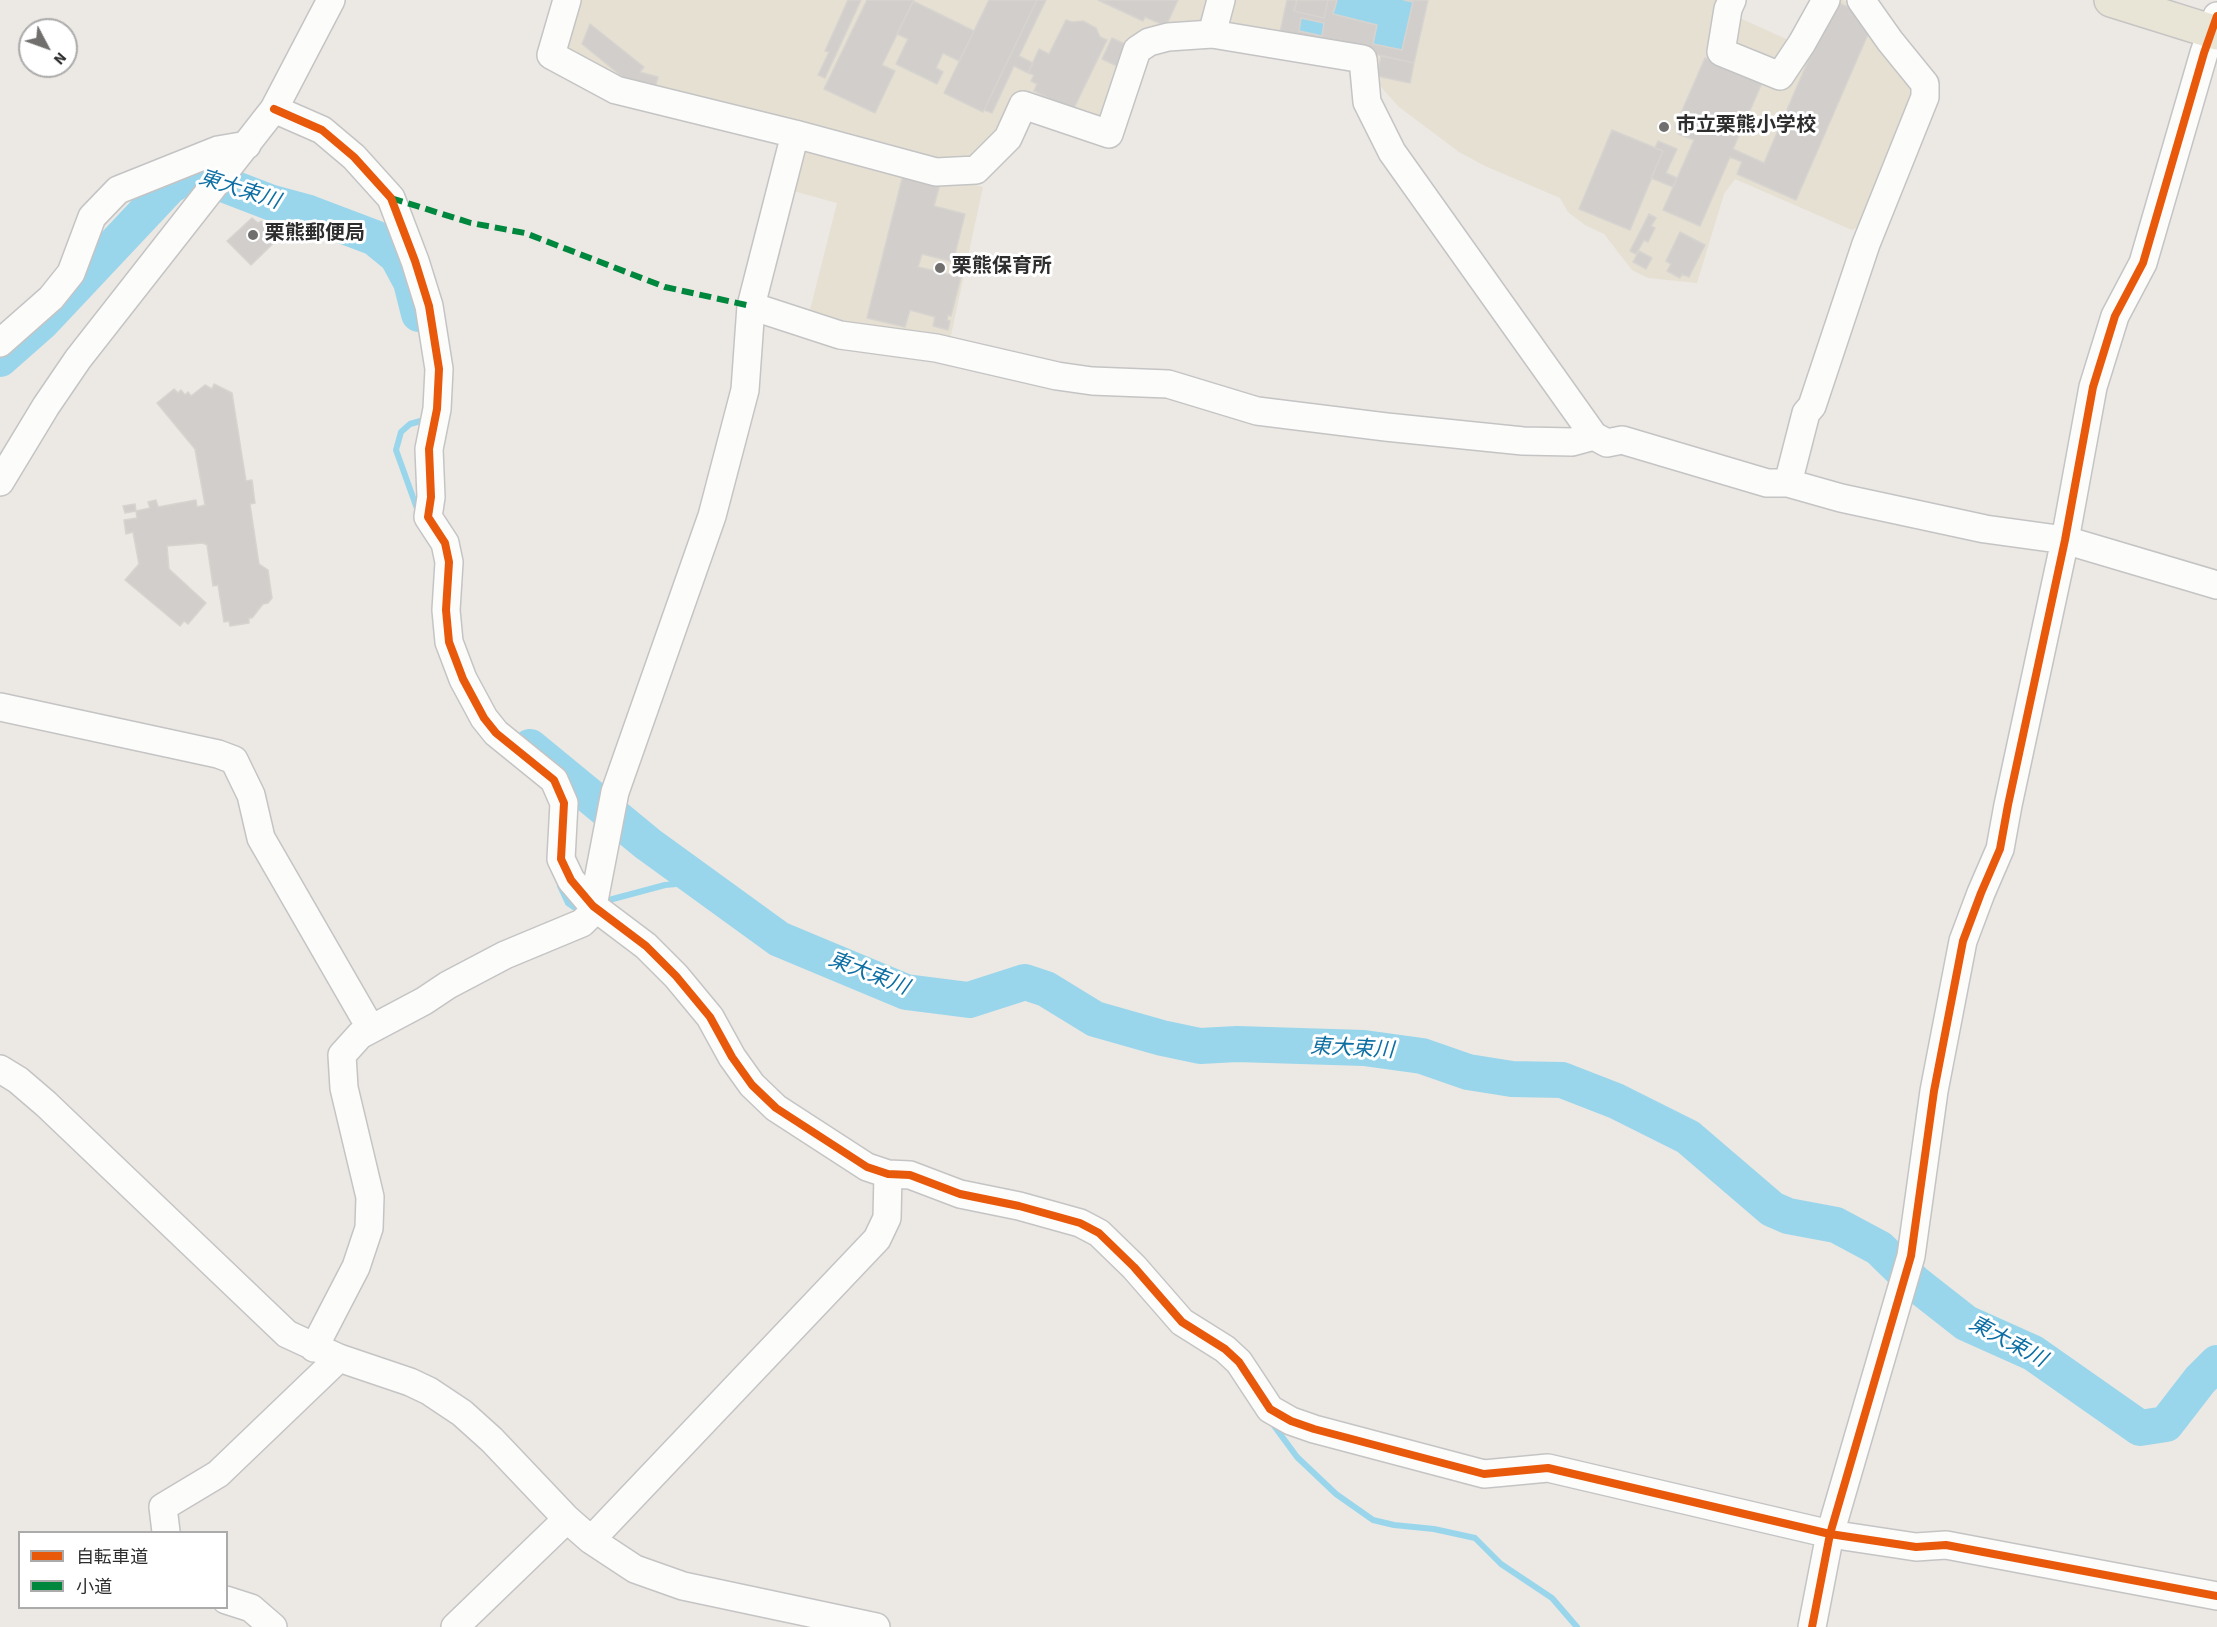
<!DOCTYPE html>
<meta charset="utf-8">
<style>
body{margin:0}
#map{position:relative;width:2217px;height:1627px;overflow:hidden;background:#ece8e4;font-family:"Source Sans 3","Noto Sans JP",sans-serif}
canvas{display:block}
.legend{position:absolute;left:18px;top:1531px;width:210px;height:78px;box-sizing:border-box;background:#fff;border:2px solid #ababab;margin:0;padding:8px 10px;list-style:none;font-size:18px;color:#2e2e2e}
.legend li{display:flex;align-items:center;gap:12px;height:30px}
.legend b{width:30px;border:2px solid #ababab}
.north{position:absolute;left:18px;top:18px;width:60px;height:60px;box-sizing:border-box;background:#fff;border:2px solid #ababab;border-radius:50%;rotate:131deg;font-size:16px;font-weight:700;line-height:24px;text-align:center;color:#2e2e2e}
.north::after{content:'';display:block;margin:auto;width:21px;height:27px;background:#706f6e;clip-path:polygon(50% 0,100% 100%,50% 72%,0 100%)}
</style>
<div id="map">
<canvas width="2217" height="1627"></canvas>
<ul class="legend">
<li><b style="height:8px;background:#e8590c"></b>自転車道</li>
<li><b style="height:8px;background:#00873e"></b>小道</li>
</ul>
<div class="north">N</div>
</div>
<script>
const g = document.querySelector('canvas').getContext('2d');
g.lineJoin = 'round';
function fillPath(path, color) {
  g.fillStyle = color;
  g.fill(path, 'evenodd');
}
function toPath(rows) {
  const path = new Path2D();
  for (const r of rows) {
    path.moveTo(r[0], r[1]);
    for (let i = 2; i < r.length; i += 2) path.lineTo(r[i], r[i + 1]);
  }
  return path;
}
function trace(path, color, width, dash) {
  g.strokeStyle = color;
  g.lineWidth = width;
  g.lineCap = dash ? 'butt' : 'round';
  g.setLineDash(dash || []);
  g.stroke(path);
}
function label(font, color, halo, rows, align = 'center') {
  g.font = font + ' "Source Sans 3","Noto Sans JP",sans-serif';
  g.lineWidth = 6;
  g.setLineDash([]);
  g.textBaseline = 'middle';
  g.strokeStyle = halo;
  g.fillStyle = color;
  for (const [text, x, y, turn = 0] of rows) {
    g.save();
    g.translate(x, y);
    g.rotate((+turn || 0) * Math.PI / 180);
    g.textAlign = isNaN(turn) ? turn : align;
    if (halo) g.strokeText(text, 0, 0);
    g.fillText(text, 0, 0);
    g.restore();
  }
}
const education = toPath([
 [574,0,1726,0,1722,10,1806,48,1832,0,1843,0,1860,7,1918,84,1867,223,1852,230,1735,179,1724,194,1697,283,1648,278,1632,270,1604,234,1585,225,1568,212,1560,198,1485,166,1459,152,1399,107,1371,76,1211,20,1194,20,1175,29,1151,34,1110,116,1094,123,1019,98,977,160,937,166,615,84,557,52],
 [799,142,983,187,950,340,848,324,809,314,837,203,786,189]
]);
const water = toPath([
 [1337,0,1404,0,1413,2,1402,50,1373,44,1377,25,1333,14],
 [1301,18,1324,23,1322,36,1299,31]
]);
const stream = toPath([
 [419,514,396,450,401,432,410,424,424,420],
 [560,886,568,903,578,910],
 [609,900,665,885,700,882],
 [1272,1423,1297,1457,1336,1494,1373,1520,1394,1525,1434,1529,1475,1538,1501,1564,1552,1598,1577,1627]
]);
const river = toPath([
 [0,359,42,322,170,186,194,173,272,203,309,213,375,238,397,256,411,282,419,314],
 [530,747,648,844,779,939,906,992,969,1000,1025,982,1046,989,1095,1019,1162,1038,1200,1046,1237,1044,1364,1048,1422,1056,1468,1072,1512,1079,1562,1080,1616,1101,1688,1137,1772,1209,1788,1216,1836,1225,1879,1248,1915,1283,1966,1323,2033,1353,2140,1428,2166,1424,2200,1380,2217,1363]
]);
const building = toPath([
 [848,0,861,0,825,78,818,75,829,52,825,51,848,0],
 [867,0,914,0,882,65,895,71,875,113,824,89,867,0],
 [989,0,1037,0,983,112,944,93,989,0],
 [1037,0,1046,0,1019,56,1033,63,1028,73,1014,66,992,113,984,110,1037,0],
 [1098,0,1178,0,1166,26,1145,17,1143,21,1098,0],
 [1287,0,1297,0,1294,11,1324,18,1328,0,1337,0,1333,14,1377,25,1373,44,1402,50,1413,2,1404,0,1428,0,1414,63,1280,32,1287,0],
 [1301,18,1324,23,1322,36,1299,31,1301,18],
 [1297,0,1328,0,1324,18,1294,11,1297,0],
 [913,1,974,31,959,61,943,53,936,68,943,72,937,84,896,64,908,39,897,34,913,1],
 [1834,1,1862,13,1872,25,1796,200,1737,174,1742,162,1730,157,1700,226,1663,210,1694,140,1678,134,1675,127,1705,58,1762,83,1733,149,1764,163,1834,1],
 [1066,20,1072,22,1083,21,1096,28,1100,37,1107,40,1073,110,1034,91,1037,84,1031,81,1034,75,1028,73,1039,49,1049,54,1066,20],
 [590,24,644,67,640,72,658,77,655,87,633,80,630,83,582,44,590,24],
 [1112,38,1129,46,1119,67,1102,59,1112,38],
 [1381,56,1414,63,1410,83,1377,76,1381,56],
 [1612,130,1663,151,1630,230,1579,209,1612,130],
 [1658,141,1677,149,1666,173,1677,178,1673,187,1651,178,1663,151,1655,148,1658,141],
 [904,171,941,180,934,206,965,214,953,262,922,254,918,267,961,277,951,316,948,315,947,320,950,321,948,330,933,326,935,317,910,310,905,327,867,318,904,171],
 [1649,214,1656,218,1651,226,1655,228,1648,242,1644,240,1636,254,1630,251,1649,214],
 [252,218,258,223,261,221,270,231,278,224,285,232,251,265,227,241,252,218],
 [1680,232,1705,245,1689,277,1682,274,1680,278,1667,271,1671,264,1666,261,1680,232],
 [1639,251,1652,258,1646,269,1633,262,1639,251],
 [214,384,232,393,246,481,252,480,255,503,250,504,259,564,268,570,272,598,268,603,263,604,252,618,249,618,249,623,230,626,229,621,224,622,218,585,213,586,207,545,203,543,167,546,169,569,206,603,188,624,184,621,180,626,125,580,139,564,133,532,126,534,124,520,137,518,136,511,125,513,123,506,135,504,136,511,150,508,148,502,156,500,158,507,196,500,197,507,205,505,195,449,157,403,174,389,178,393,181,390,185,395,188,392,191,396,205,385,212,389,214,384]
]);
const minor = toPath([
 [567,0,551,55,616,90,795,134,936,172,976,170,1008,138,1023,105,1109,134,1137,50,1149,42,1168,37,1212,34,1221,0],
 [1732,0,1728,9,1721,52,1780,76,1802,43,1826,0],
 [1212,34,1363,59,1367,102,1392,152,1594,436],
 [274,109,322,130,354,157,391,198,415,261,429,306,439,369,437,409,429,449,431,497,428,517,445,543,449,562,446,610,449,642,463,679,484,718,496,733,554,780,564,803,561,859,571,880,593,906,646,946,676,976,710,1017,732,1057,752,1085,776,1108,867,1167,888,1174,910,1175,960,1194,1019,1206,1080,1223,1099,1233,1134,1267,1182,1322,1225,1349,1239,1362,1270,1409,1291,1421,1314,1429,1484,1474,1548,1468,1830,1534,1916,1547,1946,1545,2217,1596],
 [751,306,840,335,936,348,1057,376,1092,381,1168,384,1257,411,1386,427,1523,441,1572,442,1594,436,1607,443,1622,440,1767,483,1788,483,1841,498,1985,529,2065,540,2217,585],
 [0,343,51,298,71,273,92,217,118,190,218,150,247,145],
 [0,482,46,406,78,359,274,109,331,0],
 [1788,483,1806,413,1812,406,1866,244,1925,97,1925,84,1890,41,1861,0],
 [0,707,218,754,234,760,251,795,261,838,371,1029],
 [0,1069,18,1080,46,1104,287,1334,339,1358,410,1382,429,1391,462,1413,492,1440,567,1519,591,1540,635,1569,683,1586,876,1627],
 [314,1348,356,1267,369,1228,370,1197,344,1088,342,1055,360,1035,424,1001,448,985,505,955,582,923,589,916,593,906,615,792,712,516,745,390,751,306,795,134],
 [166,1532,163,1507,218,1474,339,1358],
 [591,1540,877,1239,887,1218,888,1174],
 [226,1600,251,1608,273,1627],
 [455,1627,567,1519],
 [1812,1627,1830,1534,1911,1256,1934,1091,1963,941,1981,893,2000,849,2008,805,2065,540,2093,387,2115,316,2143,263,2204,53,2217,16]
]);
const major = toPath([
 [2111,0,2217,33]
]);
const quiet = toPath([
 [391,198,471,223,525,233,665,287,751,306]
]);
const cycleway = toPath([
 [274,109,322,130,354,157,391,198,415,261,429,306,439,369,437,409,429,449,431,497,428,517,445,543,449,562,446,610,449,642,463,679,484,718,496,733,554,780,564,803,561,859,571,880,593,906,646,946,676,976,710,1017,732,1057,752,1085,776,1108,867,1167,888,1174,910,1175,960,1194,1019,1206,1080,1223,1099,1233,1134,1267,1182,1322,1225,1349,1239,1362,1270,1409,1291,1421,1314,1429,1484,1474,1548,1468,1830,1534,1916,1547,1946,1545,2217,1596],
 [1812,1627,1830,1534,1911,1256,1934,1091,1963,941,1981,893,2000,849,2008,805,2065,540,2093,387,2115,316,2143,263,2204,53,2217,16]
]);
const markers = [
 [1664,127,6,"#706f6e"],
 [253,235,6,"#706f6e"],
 [940,268,6,"#706f6e"]
];
const poiNames = [
 ["市立栗熊小学校",1676,127],
 ["栗熊郵便局",265,235],
 ["栗熊保育所",952,268]
];
const waterNames = [
 ["東大束川",239,191,18],
 ["東大束川",868,975,21],
 ["東大束川",1352,1050,3],
 ["東大束川",2007,1343,28]
];
fillPath(education, '#e6e0d3');
fillPath(water, '#99d6ec');
trace(stream, '#99d6ec', 6);
trace(river, '#99d6ec', 36);
fillPath(building, '#d1cecb');
trace(building, '#d7d4d0', 1.5);
trace(minor, '#c5c4c5', 30);
trace(major, '#c6c5c4', 36);
trace(minor, '#fcfcfb', 27);
trace(major, '#e8e4d6', 33);
trace(quiet, '#00873e', 6, [12, 6]);
trace(cycleway, '#e8590c', 8);
for (const [x, y, r, color] of markers) {
  const dot = new Path2D();
  dot.arc(x, y, r, 0, 2 * Math.PI);
  g.fillStyle = color;
  g.fill(dot);
  trace(dot, '#fff', 2);
}
label('bold 20px', '#2e2e2e', '#fff', poiNames, 'left');
label('italic 21px', '#0d6fa3', '#fff', waterNames);
</script>
